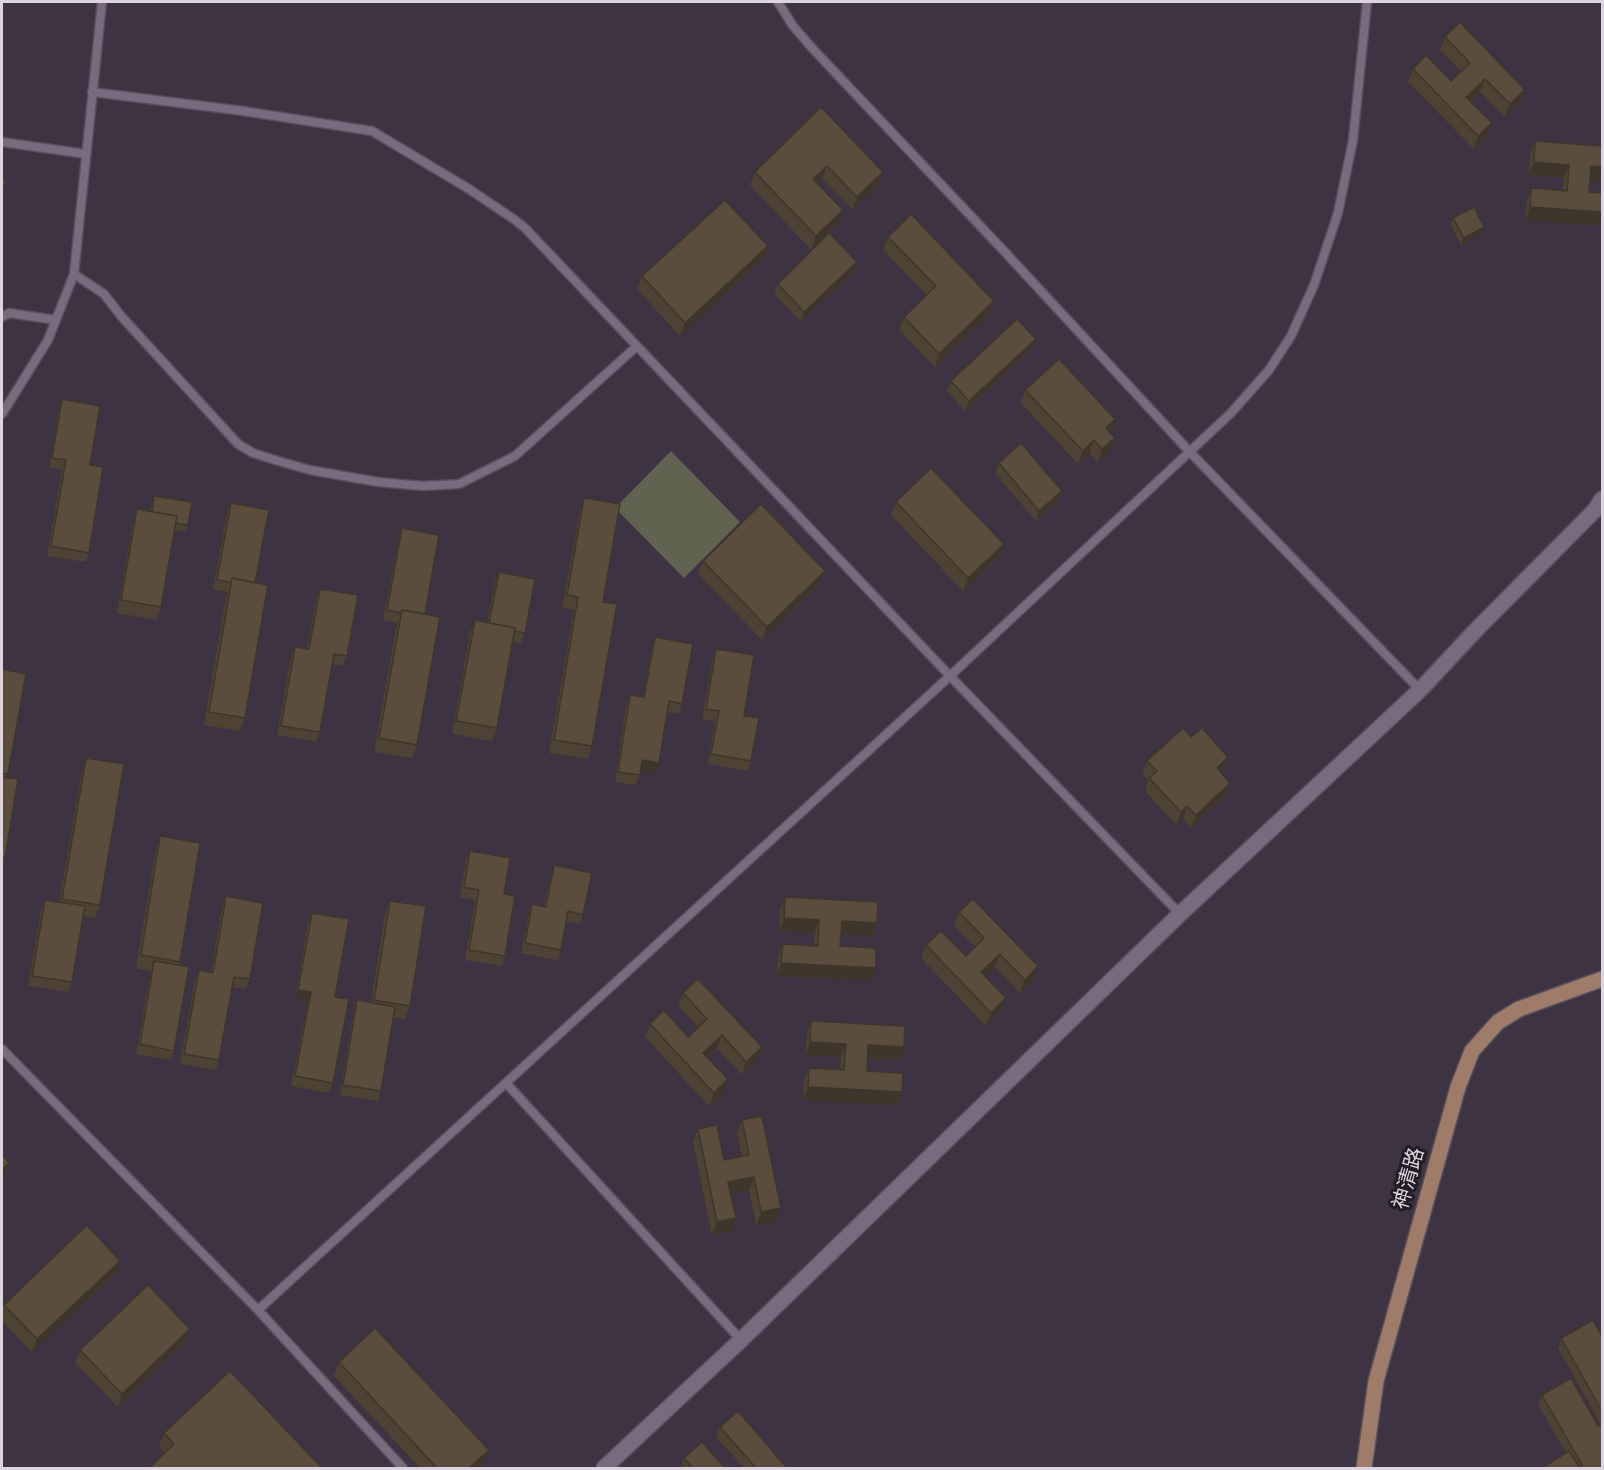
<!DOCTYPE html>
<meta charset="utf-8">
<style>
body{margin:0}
#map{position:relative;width:1604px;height:1470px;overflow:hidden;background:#3e3343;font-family:"Nunito Sans",sans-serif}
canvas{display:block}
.frame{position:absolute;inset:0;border:3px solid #dcd5df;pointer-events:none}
</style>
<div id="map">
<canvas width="1604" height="1470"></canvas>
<div class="frame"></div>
</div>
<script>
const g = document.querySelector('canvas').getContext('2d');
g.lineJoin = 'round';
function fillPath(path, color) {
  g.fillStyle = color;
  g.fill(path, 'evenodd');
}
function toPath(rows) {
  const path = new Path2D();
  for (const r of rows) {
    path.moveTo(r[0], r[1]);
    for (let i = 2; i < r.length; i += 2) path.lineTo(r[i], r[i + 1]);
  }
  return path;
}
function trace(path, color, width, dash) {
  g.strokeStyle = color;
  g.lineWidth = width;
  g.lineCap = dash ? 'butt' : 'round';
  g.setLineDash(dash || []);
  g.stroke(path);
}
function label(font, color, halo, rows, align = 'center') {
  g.font = font + ' "Nunito Sans","Noto Sans TC",sans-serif';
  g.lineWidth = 6;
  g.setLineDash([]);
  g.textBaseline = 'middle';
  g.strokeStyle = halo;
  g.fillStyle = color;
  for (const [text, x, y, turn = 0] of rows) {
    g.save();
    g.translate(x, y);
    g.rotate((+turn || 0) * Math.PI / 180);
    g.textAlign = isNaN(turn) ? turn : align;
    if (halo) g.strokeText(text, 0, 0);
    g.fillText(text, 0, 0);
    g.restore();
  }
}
const green = toPath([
 [671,451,740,522,684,578,615,508]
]);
const lane = toPath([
 [778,2,793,26,813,49,1003,250,1189,451,1420,690],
 [92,92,243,111,372,131,469,189,515,220,525,228,950,676,1180,914],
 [2,142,86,154],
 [74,274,104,294,121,316,238,444,253,453,275,460,310,470,378,482,423,486,459,484,515,456,637,346],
 [2,317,9,313,56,320],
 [2,414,48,340,74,274,102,2],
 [2,1049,258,1310,403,1468],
 [506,1083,741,1340],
 [258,1310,950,676,1231,413,1269,370,1291,336,1314,285,1338,213,1353,140,1367,2]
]);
const street = toPath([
 [604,1468,741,1340,1180,914,1420,690,1475,631,1595,510,1602,499]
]);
const secondary = toPath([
 [1364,1468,1376,1381,1458,1087,1472,1051,1498,1022,1519,1009,1602,979]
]);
const wall = toPath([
 [1445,37,1520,103,1505,117,1480,92,1471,101,1492,123,1487,136,1474,149,1408,82,1413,69,1451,81,1461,71,1440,50],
 [821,107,879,185,853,210,822,179,817,184,838,223,811,250,750,185,755,172],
 [1535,141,1602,146,1602,181,1590,180,1525,220,1527,201,1531,188,1563,190,1564,178,1529,175,1530,154],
 [1453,218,1482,233,1461,245,1451,225],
 [888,237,994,301,990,314,935,367,899,330,904,317,927,295,883,250],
 [768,246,763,260,680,336,637,289,642,276],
 [854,272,801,322,774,294,778,284],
 [1036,339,1032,349,965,411,947,391,951,381],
 [1025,390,1111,432,1110,433,1115,438,1110,451,1098,462,1089,453,1078,464,1021,403],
 [62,399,90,465,89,553,85,562,47,556,62,470,49,468,59,409],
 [999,463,1058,501,1036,521,995,473],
 [154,496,188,525,186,532,175,530,161,607,156,620,117,613,133,523,137,509,150,512],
 [584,498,603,602,592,746,588,759,549,753,574,610,562,608,580,511],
 [896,502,1004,544,999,557,963,591,891,515],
 [231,503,255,583,245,718,240,731,204,725,227,592,213,589,227,513],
 [402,528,425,614,417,745,412,758,374,752,397,623,383,620,399,538],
 [703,561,820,584,762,640,698,574],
 [499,572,525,633,521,643,512,641,497,728,492,741,452,734,470,633,475,620,487,623,495,582],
 [320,589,347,656,343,666,332,664,320,732,316,742,277,735,291,657,295,647,307,649,316,599],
 [655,637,682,704,679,714,667,712,656,773,641,770,636,785,615,782,626,705,630,695,643,697,652,647],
 [716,649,744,716,751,761,748,771,708,764,715,721,702,719,713,658],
 [2,669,8,774,7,777,5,858,2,867],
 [1191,737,1228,757,1224,770,1221,773,1230,783,1226,796,1191,828,1183,819,1176,825,1145,791,1148,780,1142,774,1147,761],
 [86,758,100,905,95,918,83,916,72,982,68,992,28,986,41,910,45,900,59,902,82,771],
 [160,836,180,962,179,965,174,1051,171,1060,136,1054,151,971,136,968,156,849],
 [470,851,504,894,505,956,502,966,465,960,475,900,460,897,466,861],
 [554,865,583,915,580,924,567,921,561,950,557,960,521,953,529,914,532,904,544,907,551,875],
 [226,896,250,979,246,989,233,987,219,1060,216,1070,180,1064,195,980,199,970,211,972,222,906],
 [785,897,877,923,873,936,841,934,840,946,871,981,777,976,778,957,783,944,814,945,815,933,779,931,780,910],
 [390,901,410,1006,405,1019,393,1017,381,1091,378,1101,340,1095,354,1010,357,1000,371,1003,385,914],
 [959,912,1038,966,1034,980,1020,993,995,967,986,977,1001,1011,986,1026,921,958,926,945,966,956,975,947,954,925],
 [312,913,335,997,333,1083,329,1093,291,1086,308,1002,295,1000,308,923],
 [683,993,762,1047,757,1060,742,1075,717,1048,708,1057,723,1093,709,1106,645,1037,650,1024,688,1037,698,1027,678,1006],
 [811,1021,904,1047,899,1060,867,1059,867,1071,902,1092,897,1105,803,1100,804,1081,809,1068,840,1070,841,1057,806,1055,807,1034],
 [742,1120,776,1221,756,1225,749,1190,731,1194,736,1218,731,1231,712,1235,693,1142,698,1129,724,1160,742,1156,737,1133],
 [116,1274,32,1352,2,1321,2,1311,4,1305],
 [1602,1336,1602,1468,1542,1468,1566,1453,1538,1404,1542,1395,1598,1426,1601,1425,1558,1348,1561,1338],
 [185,1342,118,1407,75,1363,80,1350],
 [339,1362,484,1463,478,1468,420,1468,334,1376],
 [720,1427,787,1468,744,1468,716,1437],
 [164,1433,322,1468,165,1453,159,1446],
 [684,1458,725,1468,680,1468]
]);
const shadedWall = toPath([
 [1485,79,1480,92,1462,110,1466,97],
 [1525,90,1520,103,1505,117,1510,104],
 [1492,123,1487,136,1474,149,1478,136],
 [1534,162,1569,165,1564,178,1529,175],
 [827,166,822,179,808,192,813,179],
 [1591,166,1602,167,1602,181,1586,180],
 [883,172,879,185,853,210,857,197],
 [1530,207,1602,212,1602,226,1525,220],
 [843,210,838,223,811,250,816,236],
 [1484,227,1482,233,1461,245,1464,238],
 [768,246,763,260,680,336,685,323],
 [857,262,854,272,801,322,804,312],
 [994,301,990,314,935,367,939,354],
 [1036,339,1032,349,965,411,969,401],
 [1115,419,1111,432,1101,441,1106,428],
 [1115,438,1110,451,1098,462,1102,449],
 [1094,440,1089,453,1078,464,1083,451],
 [1062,491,1058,501,1036,521,1039,511],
 [1004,544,999,557,963,591,968,578],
 [825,571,820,584,762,640,767,627],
 [1228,757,1224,770,1212,781,1217,768],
 [642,760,659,763,656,773,639,770],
 [1230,783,1226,796,1191,828,1196,815],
 [1187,806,1183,819,1176,825,1181,812],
 [784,918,819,920,815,933,779,931],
 [842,921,877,923,873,936,837,934],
 [1000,954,995,967,977,986,981,972],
 [781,963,876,968,871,981,777,976],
 [1038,966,1034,980,1020,993,1025,980],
 [298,990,311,992,308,1002,295,1000],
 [1006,998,1001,1011,986,1026,991,1013],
 [722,1035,717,1048,699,1066,703,1053],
 [810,1042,846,1044,841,1057,806,1055],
 [868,1045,904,1047,899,1060,863,1058],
 [762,1047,757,1060,742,1075,746,1062],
 [728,1079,723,1093,709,1106,714,1093],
 [808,1087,902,1092,897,1105,803,1100],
 [9,1163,5,1176,2,1179,2,1170],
 [754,1177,749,1190,724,1195,728,1182],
 [781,1208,776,1221,756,1225,761,1212],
 [736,1218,731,1231,712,1235,717,1222],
 [120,1261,116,1274,32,1352,37,1339],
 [190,1329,185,1342,118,1407,122,1394],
 [489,1450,484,1463,478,1468,469,1468]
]);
const building = toPath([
 [1460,22,1525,90,1510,104,1485,79,1466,97,1492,123,1478,136,1413,69,1426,55,1451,81,1470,63,1445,37,1460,22],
 [821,107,883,172,857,197,827,166,813,179,843,210,816,236,755,172,821,107],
 [1535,141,1602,146,1602,167,1591,166,1589,192,1602,193,1602,212,1530,207,1531,188,1567,191,1569,165,1534,162,1535,141],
 [2,179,6,182,2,190,2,179],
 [725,200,768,246,685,323,642,276,725,200],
 [1474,207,1484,227,1464,238,1453,218,1474,207],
 [911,214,994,301,939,354,904,317,936,286,888,237,911,214],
 [829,233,857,262,804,312,778,284,829,233],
 [1017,319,1036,339,969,401,951,381,1017,319],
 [1059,359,1115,419,1106,428,1115,438,1102,449,1094,440,1083,451,1025,390,1059,359],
 [62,399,100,406,90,465,103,467,89,553,51,546,66,460,52,458,62,399],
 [1021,443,1062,491,1039,511,999,463,1021,443],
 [931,468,1004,544,968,578,896,502,931,468],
 [154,496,192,502,188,525,176,523,177,516,152,512,154,496],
 [584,498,620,504,603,602,617,604,592,746,554,740,578,597,567,595,584,498],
 [231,503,269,510,255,583,232,578,231,582,217,580,231,503],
 [761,504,825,571,767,627,703,561,761,504],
 [137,509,177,516,161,607,121,600,137,509],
 [402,528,439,535,425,614,402,610,401,613,387,610,402,528],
 [499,572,535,579,525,633,514,631,515,628,489,623,499,572],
 [232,578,268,585,245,718,209,712,232,578],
 [320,589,358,595,347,656,334,654,320,732,281,726,295,647,309,649,320,589],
 [402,610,440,617,417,745,379,738,402,610],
 [475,620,515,628,497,728,456,721,475,620],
 [655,637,693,644,682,704,669,701,659,763,642,760,640,775,618,772,630,695,644,697,655,637],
 [716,649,754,655,744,716,759,718,751,761,711,754,719,711,706,709,716,649],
 [2,669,26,674,8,774,2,773,2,669],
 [1183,728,1191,737,1202,728,1228,757,1217,768,1230,783,1196,815,1187,806,1181,812,1149,778,1157,771,1147,761,1183,728],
 [86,758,124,764,100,905,62,899,86,758],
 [2,777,18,779,5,858,2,858,2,777],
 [160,836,200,843,180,962,141,955,160,836],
 [470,851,510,858,504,894,515,896,505,956,469,950,479,890,464,887,470,851],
 [554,865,592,873,583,915,568,911,561,950,525,943,532,904,546,907,554,865],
 [226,896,263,903,250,979,234,977,219,1060,184,1054,199,970,213,973,226,896],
 [785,897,878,902,877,923,842,921,840,946,876,948,876,968,781,963,783,944,818,946,819,920,784,918,785,897],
 [973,899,1038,966,1025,980,1000,954,981,972,1006,998,991,1013,926,945,941,931,966,956,984,938,959,912,973,899],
 [45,900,85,906,72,982,32,976,45,900],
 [390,901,426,906,410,1006,374,1000,390,901],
 [312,913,349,919,335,997,349,999,333,1083,295,1076,311,992,298,990,312,913],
 [154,961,189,967,174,1051,140,1044,154,961],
 [698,979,762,1047,746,1062,722,1035,703,1053,728,1079,714,1093,650,1024,664,1010,688,1037,707,1019,683,993,698,979],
 [357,1000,395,1007,381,1091,343,1085,357,1000],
 [811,1021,905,1026,904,1047,868,1045,867,1071,903,1073,902,1092,808,1087,809,1068,844,1070,846,1044,810,1042,811,1021],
 [762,1116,781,1208,761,1212,754,1177,728,1182,736,1218,717,1222,698,1129,717,1125,724,1160,749,1155,742,1120,762,1116],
 [2,1154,9,1163,2,1170,2,1154],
 [87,1225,120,1261,37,1339,4,1305,87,1225],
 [148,1285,190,1329,122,1394,80,1350,148,1285],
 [1593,1320,1602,1336,1602,1411,1561,1338,1593,1320],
 [375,1328,489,1450,469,1468,437,1468,339,1362,375,1328],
 [230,1371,322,1468,149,1468,174,1444,164,1433,230,1371],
 [1571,1378,1598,1426,1602,1424,1602,1468,1584,1468,1542,1395,1571,1378],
 [738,1411,787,1468,756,1468,720,1427,738,1411],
 [702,1442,725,1468,693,1468,684,1458,702,1442],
 [1569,1451,1580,1468,1542,1468,1569,1451]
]);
const streetNames = [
 ["神清路",1410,1179,-74]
];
fillPath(green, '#616250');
trace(lane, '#584f5c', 11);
trace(street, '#584f5c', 18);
trace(secondary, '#584f5c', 18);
trace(lane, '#776b7d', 8);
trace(street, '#776b7d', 15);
trace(secondary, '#9f7c69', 15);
fillPath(wall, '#4d4234');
fillPath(shadedWall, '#3f362b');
fillPath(building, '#5a4d3d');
trace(building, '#3f362b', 1.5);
label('21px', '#dcd5df', '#221d24', streetNames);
</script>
